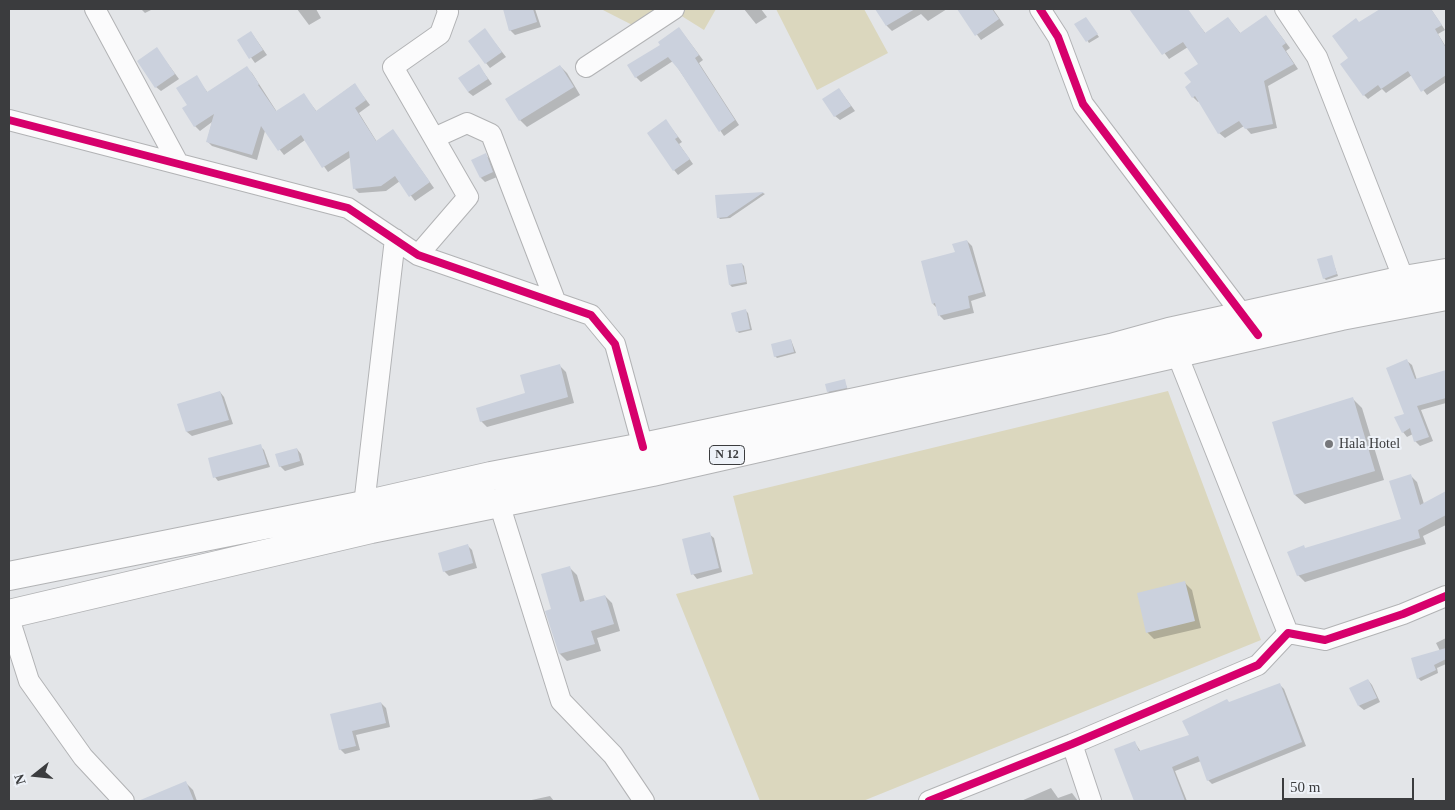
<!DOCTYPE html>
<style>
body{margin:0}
#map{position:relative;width:1455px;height:810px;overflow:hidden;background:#e3e5e8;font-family:Georgia,serif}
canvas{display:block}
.frame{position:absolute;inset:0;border:10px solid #3b3c3e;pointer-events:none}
.north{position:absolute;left:10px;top:750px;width:50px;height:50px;-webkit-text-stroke:4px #eef2f8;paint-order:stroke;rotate:254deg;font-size:14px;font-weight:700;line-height:20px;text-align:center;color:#3b3c3e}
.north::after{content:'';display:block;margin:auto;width:18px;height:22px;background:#3b3c3e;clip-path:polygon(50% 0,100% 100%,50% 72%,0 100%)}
.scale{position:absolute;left:1282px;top:778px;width:132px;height:22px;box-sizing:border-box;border:2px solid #3b3c3e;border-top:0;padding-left:6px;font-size:15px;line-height:18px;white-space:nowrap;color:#3b3c3e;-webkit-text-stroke:4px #eef2f8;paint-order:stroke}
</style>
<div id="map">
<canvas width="1455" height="810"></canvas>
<div class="frame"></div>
<div class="north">N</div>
<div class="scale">50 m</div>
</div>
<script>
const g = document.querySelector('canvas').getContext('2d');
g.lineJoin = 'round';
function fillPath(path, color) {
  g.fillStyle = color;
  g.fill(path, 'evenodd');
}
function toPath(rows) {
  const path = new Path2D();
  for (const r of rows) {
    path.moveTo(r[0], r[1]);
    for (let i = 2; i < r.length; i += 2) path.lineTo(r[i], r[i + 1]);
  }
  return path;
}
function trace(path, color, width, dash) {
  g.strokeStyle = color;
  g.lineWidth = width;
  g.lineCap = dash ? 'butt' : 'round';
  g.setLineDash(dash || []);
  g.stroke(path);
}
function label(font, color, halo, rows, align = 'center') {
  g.font = font + ' Georgia,serif';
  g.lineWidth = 4;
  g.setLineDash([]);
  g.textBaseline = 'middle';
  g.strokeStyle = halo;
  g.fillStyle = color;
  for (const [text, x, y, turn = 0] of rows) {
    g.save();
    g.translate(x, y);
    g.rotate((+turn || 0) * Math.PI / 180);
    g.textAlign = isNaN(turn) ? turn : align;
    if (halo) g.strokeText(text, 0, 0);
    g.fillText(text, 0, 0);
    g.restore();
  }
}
const green = toPath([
 [601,9,716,9,704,30,672,10,642,30],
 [776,9,864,9,888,53,817,90],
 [1168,391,1261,640,863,801,760,801,676,594,753,574,733,496]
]);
const shadow = toPath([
 [141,9,153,9,145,13],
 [297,9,316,9,321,18,309,25],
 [504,9,535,9,541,27,515,35,510,30],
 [744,9,761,9,767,17,756,24],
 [883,9,947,9,928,21,921,14,892,31,887,26,879,12],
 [958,9,993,9,1004,25,981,40],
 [1131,9,1156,9,1168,25,1188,11,1206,34,1228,18,1241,34,1266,16,1290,48,1286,51,1298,69,1268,86,1277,128,1251,134,1244,126,1225,138,1219,133,1200,101,1198,102,1193,97,1192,83,1200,64,1188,47,1169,59],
 [1382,9,1431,9,1445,30,1438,34,1446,47,1446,82,1427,95,1412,75,1386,93,1382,89,1368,99,1364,95,1350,58,1360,23],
 [1087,20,1099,37,1089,43,1076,24],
 [679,28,703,60,699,63,739,125,724,136,673,61,641,82,636,77,662,45],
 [485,30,506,57,490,68,486,63],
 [251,32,267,55,255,63,239,41],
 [157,49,179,79,161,91,156,87],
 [479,66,492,84,473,96,468,92],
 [560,66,567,73,580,95,527,127,520,120],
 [247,68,252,73,277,112,304,95,317,112,354,84,370,105,359,113,377,142,393,130,434,188,415,201,400,181,386,191,359,193,354,188,351,157,328,172,305,140,284,155,265,131,257,160,212,146,207,141,212,122,200,131,195,126,189,105,196,77,208,93],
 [839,89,855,111,840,120,835,116],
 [670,126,682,142,679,144,693,164,678,175,674,170],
 [485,155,490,159,497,177,485,182,481,178],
 [763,193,765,194,730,218,720,219,718,217,716,196],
 [967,241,972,246,986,296,971,301,974,313,944,320,940,316,938,309,933,304,956,253],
 [1331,256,1338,276,1326,280,1324,278],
 [742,264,744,266,747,284,732,287,730,285],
 [746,311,748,313,752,330,739,333,737,331],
 [791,340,796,353,777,358,775,356],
 [1407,361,1412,365,1417,380,1443,379,1446,389,1446,403,1421,410,1433,441,1420,446,1415,441,1413,434,1407,437,1403,432,1405,415],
 [560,366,566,372,574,403,487,427,481,421,526,394],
 [844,380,848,390,830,394,828,392],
 [220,392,224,397,233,424,192,436,187,432,179,404],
 [1353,399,1362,408,1384,480,1305,504,1295,495],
 [260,446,264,450,270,467,218,481,215,477],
 [297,449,301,454,304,465,285,471,280,466],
 [1410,475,1417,482,1424,504,1445,493,1446,495,1446,525,1423,536,1426,544,1305,582,1298,575,1306,549,1402,520],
 [709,534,714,538,722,572,697,579,693,574],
 [468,546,472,550,477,568,449,576,444,571],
 [570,568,577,575,585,602,605,596,612,603,620,631,597,638,601,651,567,661,560,654,553,610],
 [1185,583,1192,590,1201,628,1154,639,1147,632],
 [1446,638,1446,664,1437,668,1438,673,1421,681,1418,678,1440,651,1436,643],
 [1368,680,1372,685,1380,702,1364,710,1359,706],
 [1279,684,1284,689,1306,746,1212,784,1208,780,1201,761,1175,771,1187,801,1135,801,1116,750,1135,743,1141,752,1191,736],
 [381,703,386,708,390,727,356,735,360,750,345,754,340,749,332,715],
 [186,783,193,790,197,801,152,801,151,797],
 [1051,788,1058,798,1072,793,1078,801,1021,801],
 [550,796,554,801,527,801]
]);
const building = toPath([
 [503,9,533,9,537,22,509,31],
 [875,9,915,9,886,26],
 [957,9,992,9,999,19,975,36],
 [1129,9,1188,9,1205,33,1228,17,1240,33,1266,15,1286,43,1282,46,1294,64,1264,81,1273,124,1245,129,1239,121,1218,134,1195,96,1192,98,1185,87,1191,82,1184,73,1198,64,1183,42,1162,55],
 [1380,9,1431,9,1442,25,1435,29,1446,48,1446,75,1421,92,1408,71,1381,89,1378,85,1363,96,1340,64,1348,58,1332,36,1356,18,1359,22],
 [1086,17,1098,34,1086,42,1074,24],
 [679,27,699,55,695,58,735,120,719,132,679,70,668,57,635,78,627,65,660,45,658,42],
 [485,28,502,52,485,64,468,41],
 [251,31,263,50,249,59,237,40],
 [157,47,175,74,155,88,137,61],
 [479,64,488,79,468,92,458,78],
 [560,65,574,87,519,121,505,99],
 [247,66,259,84,258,85,276,111,304,93,316,111,355,83,366,100,355,108,376,141,393,129,430,182,409,197,395,176,381,186,353,189,349,151,322,168,301,135,278,151,261,126,252,155,206,142,214,114,194,127,182,108,187,105,176,88,197,75,207,92],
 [839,88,851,106,834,117,822,99],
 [666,119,678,137,675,139,690,159,673,171,647,133],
 [486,153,493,172,480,178,471,160],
 [764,192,727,217,717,218,715,195],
 [967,240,983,292,968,296,970,308,938,316,935,303,932,304,921,261,955,252,952,244],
 [1332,255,1337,274,1323,279,1317,259],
 [742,263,746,282,729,285,726,265],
 [746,309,750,329,736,332,731,313],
 [791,339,794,352,774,357,771,344],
 [1407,359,1415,379,1446,370,1446,398,1417,406,1429,437,1414,442,1410,428,1402,433,1394,417,1404,414,1386,368],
 [560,364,568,397,480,422,476,408,525,393,520,375],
 [845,379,847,388,827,392,825,384],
 [220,391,229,420,186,432,177,404],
 [1353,397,1375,471,1294,495,1272,422],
 [261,444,267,464,213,478,208,458],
 [297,448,300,461,279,467,275,454],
 [1411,474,1420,505,1446,491,1446,515,1418,530,1420,538,1297,576,1287,552,1304,545,1305,548,1401,519,1389,481],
 [710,532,719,568,691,575,682,539],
 [468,544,473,563,443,572,438,553],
 [570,566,580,602,605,595,614,624,591,631,595,644,559,654,545,611,551,609,541,574],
 [1185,581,1195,621,1146,633,1137,593],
 [1446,648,1446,659,1434,665,1436,670,1417,679,1411,658],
 [1368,679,1377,698,1358,706,1349,688],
 [1280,683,1302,742,1207,781,1198,756,1172,767,1185,801,1134,801,1114,749,1135,741,1139,751,1189,735,1182,721,1227,699,1229,702],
 [381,702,386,723,352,731,356,746,339,750,330,714],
 [186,781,194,801,138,801]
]);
const minor = toPath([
 [95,9,178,163],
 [1040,9,1058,37,1083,104,1251,326],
 [1285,9,1317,57,1404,280],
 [586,67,674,9],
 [9,120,348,208,418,255,591,315,615,344,643,447],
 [434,138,467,123,491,134,556,303],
 [418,255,468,197,393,67,440,34,448,12,447,9],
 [1177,354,1288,633],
 [499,503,561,701,613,755,644,801],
 [364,505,395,239],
 [9,618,29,681,83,757,124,801],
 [1072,744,1091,801],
 [929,801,1072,744,1258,665,1288,633,1325,640,1403,614,1446,596]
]);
const primary = toPath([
 [9,576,364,505,491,476,643,447,1111,348,1169,332,1242,316,1404,280,1446,273],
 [9,614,371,529,652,472,1341,316,1446,296]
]);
const cycleway = toPath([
 [1040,9,1058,37,1083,104,1258,335],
 [9,120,348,208,418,255,591,315,615,344,643,447],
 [929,801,1072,744,1258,665,1288,633,1325,640,1403,614,1446,596]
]);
const markers = [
 [1329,444,5,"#76777a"]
];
const shields = [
 [727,455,35]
];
const shieldNames = [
 ["N 12",727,455]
];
const poiNames = [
 ["Hala Hotel",1339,444]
];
fillPath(green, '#dbd7be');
fillPath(shadow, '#0003');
fillPath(building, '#cbd1dd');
trace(minor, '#b2b3b5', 22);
trace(primary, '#b2b3b5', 30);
trace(minor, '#fbfbfc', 20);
trace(primary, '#fbfbfc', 28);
trace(cycleway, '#d6006c', 8);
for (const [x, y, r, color] of markers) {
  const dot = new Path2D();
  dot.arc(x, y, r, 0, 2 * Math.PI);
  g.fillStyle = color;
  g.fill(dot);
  trace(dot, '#eef2f8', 2);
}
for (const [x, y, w] of shields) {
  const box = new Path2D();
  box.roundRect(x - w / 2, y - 9.5, w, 19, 4);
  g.fillStyle = '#eef2f8';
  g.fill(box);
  trace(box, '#3b3c3e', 1);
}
label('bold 12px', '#3b3c3e', null, shieldNames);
label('14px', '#3b3c3e', '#eef2f8', poiNames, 'left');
</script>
